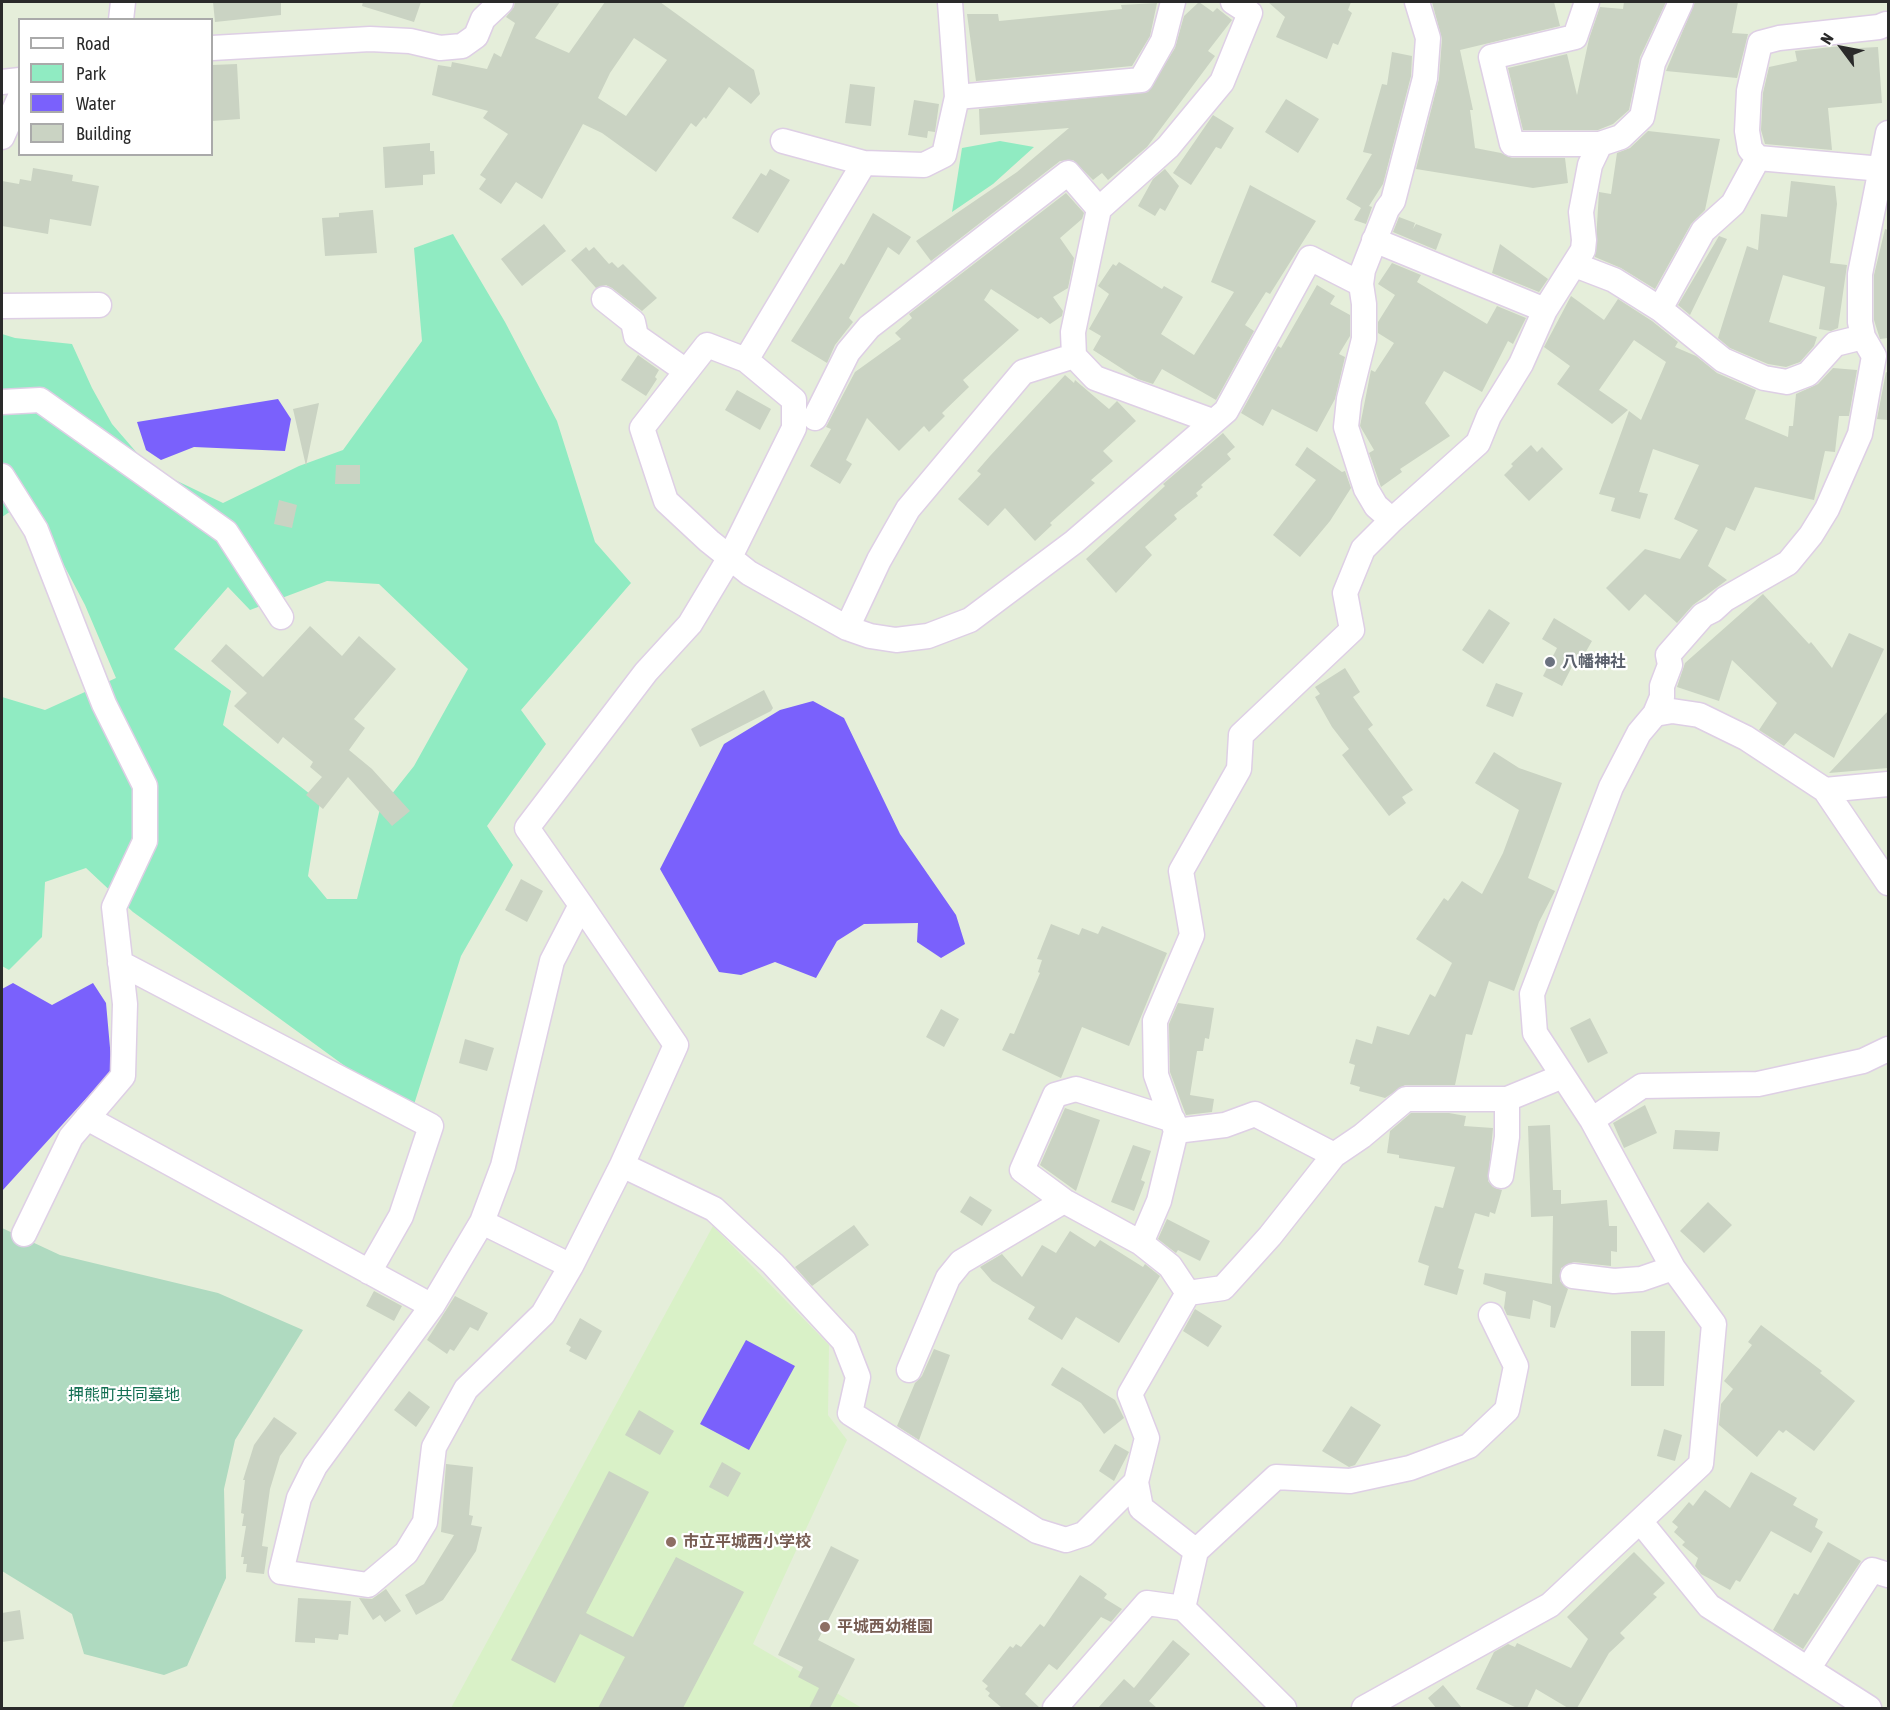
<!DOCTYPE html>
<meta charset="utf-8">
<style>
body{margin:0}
#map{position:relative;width:1890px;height:1710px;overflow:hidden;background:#e5eeda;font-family:"Asap Condensed",sans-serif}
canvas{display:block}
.frame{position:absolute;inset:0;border:3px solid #2a2a2a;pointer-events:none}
.legend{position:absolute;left:18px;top:18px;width:195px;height:138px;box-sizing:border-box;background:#fff;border:2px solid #aaa;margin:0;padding:8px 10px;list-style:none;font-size:18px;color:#2a2a2a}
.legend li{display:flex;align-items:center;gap:12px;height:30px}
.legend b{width:30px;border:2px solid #aaa}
.north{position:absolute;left:1812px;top:18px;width:60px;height:60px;-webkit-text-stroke:4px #fff;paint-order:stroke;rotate:302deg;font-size:16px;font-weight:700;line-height:24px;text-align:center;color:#2a2a2a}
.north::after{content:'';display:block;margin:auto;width:21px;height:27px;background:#2a2a2a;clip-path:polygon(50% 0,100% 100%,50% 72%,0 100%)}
</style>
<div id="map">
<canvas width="1890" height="1710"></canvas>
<div class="frame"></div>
<ul class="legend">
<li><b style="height:8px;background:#fff"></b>Road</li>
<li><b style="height:16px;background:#90ebc2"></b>Park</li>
<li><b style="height:16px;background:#7a61fc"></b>Water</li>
<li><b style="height:16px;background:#cad3c3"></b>Building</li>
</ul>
<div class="north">N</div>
</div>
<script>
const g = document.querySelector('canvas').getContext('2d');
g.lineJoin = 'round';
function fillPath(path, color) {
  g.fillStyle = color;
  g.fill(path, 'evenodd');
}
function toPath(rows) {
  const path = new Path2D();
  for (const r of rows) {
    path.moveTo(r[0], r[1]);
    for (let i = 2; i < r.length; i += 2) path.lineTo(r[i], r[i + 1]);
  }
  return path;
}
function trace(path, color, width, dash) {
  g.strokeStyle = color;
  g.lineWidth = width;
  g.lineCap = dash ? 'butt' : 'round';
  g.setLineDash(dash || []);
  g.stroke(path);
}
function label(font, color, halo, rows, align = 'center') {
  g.font = font + ' "Asap Condensed","Noto Sans JP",sans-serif';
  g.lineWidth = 4.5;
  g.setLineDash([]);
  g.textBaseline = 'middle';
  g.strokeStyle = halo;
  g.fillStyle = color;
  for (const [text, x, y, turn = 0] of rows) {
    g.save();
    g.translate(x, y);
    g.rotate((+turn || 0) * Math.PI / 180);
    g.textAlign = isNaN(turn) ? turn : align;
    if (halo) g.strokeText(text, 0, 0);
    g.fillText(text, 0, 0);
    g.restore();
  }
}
const education = toPath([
 [713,1226,829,1345,828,1415,847,1440,753,1644,862,1708,451,1708]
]);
const green = toPath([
 [1000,141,1034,147,993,184,952,212,962,148],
 [453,234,505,322,557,421,595,542,631,583,521,710,546,744,487,826,513,865,461,956,411,1114,133,912,86,868,45,882,42,937,9,970,2,966,2,697,45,710,116,678,85,605,29,499,2,517,2,334,15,338,72,344,92,388,112,424,150,468,223,503,299,466,343,450,422,341,414,248],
 [327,581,379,584,468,669,414,766,380,809,357,899,327,899,308,876,320,802,223,725,231,691,174,649,228,587,250,610]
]);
const cemetery = toPath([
 [2,1228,60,1255,218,1293,303,1330,235,1440,224,1489,226,1578,187,1666,164,1675,84,1654,72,1614,2,1571]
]);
const water = toPath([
 [278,399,291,419,285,451,194,447,161,460,146,450,137,422],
 [813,701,844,718,900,834,956,915,965,944,941,958,917,942,918,923,864,924,837,941,816,978,775,962,741,975,719,972,660,869,724,744,780,710],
 [13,983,52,1005,93,983,106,1003,112,1070,2,1191,2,989],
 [746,1340,795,1366,749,1450,700,1424]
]);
const building = toPath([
 [213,2,281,2,281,15,215,22],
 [363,2,421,2,414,22,362,6],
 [515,2,560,2,535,38,569,53,605,2,660,2,754,70,760,94,751,104,729,87,706,119,704,117,696,127,691,123,656,172,602,133,583,124,542,199,516,182,501,204,479,189,486,179,480,175,508,134,483,118,488,111,432,95,438,65,451,67,452,62,487,69,494,53,501,57,515,23,506,17,514,7],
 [634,38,667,60,626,116,598,98,610,73],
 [1199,2,1213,12,1217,8,1232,20,1208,51,1215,56,1147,147,1108,180,1102,173,1093,180,1073,160,1060,161,931,261,916,241,1017,172,1069,128,980,135,979,109,1148,92,1175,48,1184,16],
 [1268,2,1351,2,1348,10,1352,13,1338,45,1333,43,1327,59,1276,37,1285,17],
 [1432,2,1554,2,1560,26,1460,50,1473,110,1470,110,1475,148,1501,153,1512,158,1565,158,1568,183,1533,188,1416,169,1439,79,1442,39],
 [1624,2,1666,2,1640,57,1629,110,1613,124,1598,130,1523,130,1508,68,1567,54,1577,95,1589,39,1600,7,1623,9],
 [1695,2,1738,2,1732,33,1748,34,1737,78,1666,71],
 [1157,3,1150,36,1132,66,976,81,967,14,998,14,999,21,1122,9,1121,5],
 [1841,46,1841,49,1878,47,1882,103,1828,108,1832,150,1765,144,1761,130,1763,93,1769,67,1797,61,1795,51],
 [1392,52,1412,56,1411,76,1383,184,1369,206,1372,207,1366,224,1354,220,1361,208,1346,199,1372,154,1363,152,1382,84,1387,85],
 [237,64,240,119,212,121,212,65],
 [850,84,875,87,871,126,845,123],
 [1286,99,1319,119,1298,153,1265,132],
 [914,100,939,104,935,132,928,131,927,138,908,135],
 [1213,115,1234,128,1221,149,1216,147,1191,185,1173,173],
 [1648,131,1720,139,1705,210,1691,224,1655,289,1621,268,1595,257,1599,192,1611,194,1617,153,1630,148],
 [430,143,430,151,434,151,435,174,423,175,423,185,385,188,383,147],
 [33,168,73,175,72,181,99,186,91,226,50,219,48,234,2,226,2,181,19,184,20,179,31,181],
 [770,169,790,180,758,233,732,218,761,173,766,176],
 [1165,169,1179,186,1165,211,1160,208,1155,216,1138,206,1153,179],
 [1791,181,1835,186,1837,204,1830,263,1847,265,1838,328,1831,331,1819,329,1825,287,1783,275,1769,322,1817,337,1814,346,1800,362,1786,367,1768,364,1730,348,1718,338,1747,246,1758,250,1761,214,1787,217],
 [1250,185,1316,221,1270,294,1266,292,1245,325,1254,331,1216,400,1162,369,1153,384,1138,379,1093,350,1101,336,1089,329,1109,294,1098,286,1113,264,1116,266,1119,262,1162,289,1164,286,1183,297,1161,334,1194,355,1234,292,1211,282],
 [1066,193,1084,213,1082,219,1060,238,1074,258,1068,288,1053,297,1063,311,1062,316,1050,324,1041,317,1038,319,991,289,984,300,1019,330,963,380,969,387,942,413,945,416,929,432,924,426,899,451,867,418,846,460,852,464,840,484,810,466,831,429,826,427,855,372,901,339,895,333,912,318,909,314],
 [373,210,377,253,325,256,322,218,339,217,339,213],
 [873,213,911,237,899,255,888,247,849,318,853,322,835,345,827,363,791,341,841,263,844,265],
 [1399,217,1415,223,1413,229,1416,224,1442,234,1436,250,1393,232],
 [544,224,566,251,522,286,501,259],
 [1885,229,1888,230,1888,338,1880,339,1874,320,1874,275],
 [1719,236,1727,239,1690,315,1678,305],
 [1500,244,1548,279,1539,292,1492,273],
 [586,247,589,251,594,247,609,264,612,262,618,268,623,264,657,298,642,311,612,288,606,285,596,288,571,260],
 [1392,263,1421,275,1417,282,1487,324,1497,306,1526,318,1513,344,1508,341,1482,392,1444,371,1425,403,1450,436,1400,469,1402,472,1381,487,1369,453,1374,450,1360,426,1371,370,1375,372,1394,343,1378,333,1378,322,1395,295,1378,284],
 [1317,285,1335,296,1330,304,1350,315,1350,336,1339,354,1345,357,1335,399,1317,432,1272,409,1263,426,1241,413,1278,346,1281,348],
 [1571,296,1604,320,1618,299,1652,321,1678,342,1675,347,1696,356,1717,373,1756,390,1745,419,1788,437,1789,426,1793,426,1796,394,1818,384,1833,368,1857,370,1849,416,1839,416,1835,452,1825,451,1814,500,1755,487,1735,531,1726,527,1708,566,1727,580,1693,605,1677,623,1645,594,1629,611,1606,588,1645,549,1680,559,1698,530,1674,519,1699,465,1653,449,1639,492,1648,494,1640,519,1611,511,1615,498,1599,494,1629,411,1641,420,1666,362,1634,340,1599,390,1628,410,1612,424,1557,384,1570,366,1544,347],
 [638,355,659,370,655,377,657,379,646,396,621,380],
 [1886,372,1888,373,1888,420,1877,419],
 [1065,375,1074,383,1075,380,1109,409,1117,401,1136,421,1103,451,1113,461,1091,480,1095,483,1050,523,1052,525,1035,541,1005,508,988,526,958,499,981,474,977,471,990,456],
 [737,390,771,409,760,430,725,410],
 [319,403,306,466,293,409],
 [1223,433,1235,447,1227,454,1231,459,1201,485,1203,487,1196,493,1198,496,1174,515,1177,519,1145,547,1152,555,1116,593,1086,559,1165,486,1163,484],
 [1531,445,1537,452,1542,447,1563,469,1529,501,1504,475,1513,466,1511,464],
 [1307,447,1342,472,1345,471,1351,488,1330,521,1300,557,1273,535,1316,480,1295,465],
 [336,465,360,465,360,484,335,484],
 [279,500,297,505,292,528,274,524],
 [1763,594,1809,644,1811,642,1832,668,1849,633,1884,649,1834,758,1795,733,1784,746,1759,730,1777,703,1732,660,1719,701,1677,687,1685,663],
 [1489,609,1510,623,1483,664,1462,650],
 [1554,618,1592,641,1580,662,1576,659,1562,686,1543,676,1557,648,1542,639],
 [310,626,342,656,359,636,396,669,354,719,365,728,349,750,372,769,410,811,392,826,348,777,323,809,306,795,322,777,310,767,313,762,283,737,278,744,234,706,247,693,211,661,226,644,263,677],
 [1345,668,1360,692,1353,697,1373,725,1368,729,1413,790,1402,797,1406,803,1389,816,1342,755,1349,749,1332,727,1315,697,1320,694,1315,687],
 [1496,683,1523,693,1513,717,1486,706],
 [764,690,773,708,771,711,700,747,691,729],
 [1888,711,1888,768,1829,773],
 [1494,752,1519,768,1562,783,1528,878,1555,891,1539,922,1514,991,1489,981,1472,1035,1466,1034,1455,1085,1405,1085,1385,1098,1359,1091,1360,1087,1350,1084,1355,1065,1349,1063,1356,1039,1372,1044,1377,1026,1409,1035,1430,994,1435,997,1452,963,1416,939,1444,898,1448,901,1462,881,1482,894,1503,853,1519,810,1475,783],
 [521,879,543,891,527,922,505,910],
 [1051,924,1079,935,1082,928,1098,934,1102,926,1167,953,1129,1046,1082,1027,1061,1078,1002,1050,1010,1033,1014,1034,1040,973,1038,972,1042,960,1037,959],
 [1178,1003,1214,1008,1209,1039,1205,1038,1203,1051,1197,1051,1190,1095,1214,1099,1212,1112,1186,1115,1170,1072,1169,1024],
 [941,1009,959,1019,944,1047,926,1037],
 [1590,1018,1608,1053,1588,1063,1570,1028],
 [465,1039,494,1048,487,1071,459,1063],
 [1645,1105,1657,1133,1624,1148,1613,1123],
 [1065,1108,1100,1120,1076,1191,1040,1165],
 [1411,1113,1449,1113,1466,1116,1464,1126,1493,1128,1488,1181,1493,1187,1502,1190,1495,1214,1490,1212,1489,1217,1475,1213,1458,1268,1464,1270,1457,1295,1424,1285,1429,1266,1418,1262,1435,1206,1443,1208,1455,1167,1399,1158,1399,1155,1387,1153,1390,1131],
 [1550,1125,1553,1190,1561,1190,1561,1204,1607,1200,1609,1226,1617,1226,1617,1252,1611,1251,1611,1266,1574,1262,1561,1268,1560,1281,1568,1289,1555,1328,1550,1327,1551,1306,1533,1300,1530,1319,1507,1315,1504,1308,1506,1292,1483,1284,1485,1273,1552,1284,1553,1216,1531,1217,1528,1126],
 [1675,1130,1720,1132,1718,1151,1673,1149],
 [1133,1145,1151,1151,1141,1180,1145,1182,1134,1211,1111,1202],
 [970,1196,992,1210,982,1226,960,1212],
 [1708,1202,1732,1225,1704,1253,1680,1231],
 [1167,1219,1210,1241,1200,1261,1178,1250,1176,1253,1158,1239],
 [854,1225,869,1245,812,1286,795,1267],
 [1070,1231,1095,1247,1100,1240,1143,1267,1145,1264,1160,1276,1119,1343,1076,1317,1062,1340,1028,1319,1035,1307,992,1281,980,1267,1002,1254,1022,1277,1042,1245,1056,1253],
 [374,1291,402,1306,394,1321,366,1306],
 [455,1296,488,1313,478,1331,470,1327,454,1351,450,1349,447,1354,427,1340],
 [1195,1309,1222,1326,1208,1347,1183,1331],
 [580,1318,602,1331,586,1360,569,1351,571,1347,566,1344],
 [1761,1325,1822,1371,1820,1373,1855,1401,1814,1451,1786,1430,1783,1433,1779,1430,1757,1457,1719,1425,1721,1404,1733,1389,1724,1381,1752,1345,1748,1342],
 [1631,1331,1665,1331,1664,1386,1631,1386],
 [934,1349,950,1355,919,1440,897,1426,915,1383,922,1376],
 [1062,1367,1115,1400,1124,1418,1104,1434,1081,1403,1051,1385],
 [409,1391,430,1407,416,1427,394,1410],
 [1351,1406,1381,1425,1355,1465,1349,1467,1322,1451],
 [639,1410,674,1431,660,1455,625,1435],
 [274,1417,297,1433,280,1456,270,1489,262,1546,268,1547,264,1574,246,1572,247,1564,243,1564,244,1557,241,1557,246,1526,242,1526,244,1514,241,1513,245,1480,243,1480,254,1445],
 [1664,1429,1682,1435,1675,1461,1657,1456],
 [1115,1444,1129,1452,1114,1481,1099,1471],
 [722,1462,741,1473,728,1497,709,1487],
 [446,1464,473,1467,469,1515,473,1516,471,1525,482,1527,476,1551,443,1600,416,1615,405,1595,424,1584,454,1535,441,1532],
 [609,1471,649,1492,586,1613,633,1637,676,1557,744,1592,683,1708,598,1708,625,1657,580,1634,555,1683,511,1660],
 [1751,1472,1797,1498,1793,1505,1818,1519,1815,1527,1823,1532,1811,1553,1771,1531,1740,1582,1736,1580,1730,1590,1701,1574,1695,1566,1698,1558,1682,1545,1685,1542,1674,1532,1678,1527,1672,1522,1689,1502,1693,1506,1705,1490,1730,1508],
 [1828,1542,1861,1561,1803,1649,1773,1630,1794,1593,1798,1595],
 [831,1546,859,1560,818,1640,855,1659,830,1708,809,1708,819,1688,798,1677,803,1667,778,1655],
 [1634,1552,1665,1583,1653,1594,1657,1597,1620,1633,1625,1638,1609,1653,1577,1708,1568,1708,1536,1689,1527,1708,1517,1708,1476,1689,1494,1652,1508,1644,1515,1647,1517,1643,1571,1668,1588,1639,1567,1617],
 [1080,1575,1101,1589,1107,1594,1104,1598,1122,1609,1111,1622,1101,1617,1057,1670,1049,1664,1025,1694,1040,1708,1002,1708,988,1696,990,1693,985,1689,988,1686,982,1681,1010,1646,1013,1648,1016,1644,1021,1647,1040,1624,1044,1627],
 [386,1589,401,1611,385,1622,380,1615,373,1620,359,1598,372,1599],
 [298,1598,351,1601,348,1635,339,1634,338,1640,315,1638,315,1643,295,1642],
 [20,1610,24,1639,2,1642,2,1613],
 [1173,1640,1190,1654,1149,1701,1157,1708,1098,1708,1124,1679,1134,1688],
 [1443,1685,1462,1708,1436,1708,1428,1698]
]);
const minor = toPath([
 [1587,2,1575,37,1491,57,1512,144,1600,144],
 [121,20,123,2],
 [212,48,370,39,410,41,440,48,462,46,476,36,483,19,501,2],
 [2,82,20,80],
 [957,97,1141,80,1163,41,1173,2],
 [2,137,20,97],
 [783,141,864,163,924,165,944,155,957,97,950,2],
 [1758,158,1882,169],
 [864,163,746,360,707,345,642,428,666,501,709,541,749,573,847,628,870,636,896,640,928,636,970,620,1074,542,1226,411,1310,258,1361,284],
 [1374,240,1545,310],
 [1575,265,1614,280,1660,309,1723,360,1764,378,1787,382,1808,374,1835,344,1863,337],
 [604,299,633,322,636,336,686,371],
 [2,306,99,305],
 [1660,309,1703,231,1733,204,1758,158,1750,149,1747,131,1749,91,1760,43,1779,38,1879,27,1886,24],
 [2,402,40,400,226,532,281,617],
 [815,418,848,352,869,327,1068,173,1099,209],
 [1212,421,1095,378,1074,356,1073,332,1099,209,1168,147,1222,82,1250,13,1233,2],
 [2,476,36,530,104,704,145,786,145,841,114,907,125,1004,123,1076,71,1137,24,1234],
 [1392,520,1376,506,1366,489,1346,427,1349,399,1364,339,1364,304,1361,284,1363,270,1387,209,1393,201,1425,78,1428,38,1417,2],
 [847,628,879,560,908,509,1023,372,1074,356],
 [1655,714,1662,697,1662,686,1670,665,1668,655,1703,615,1713,610,1725,599,1788,563,1811,535,1827,509,1860,434,1874,356,1863,337,1860,322,1860,274,1888,133],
 [1825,790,1888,883],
 [581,905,552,961,503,1166,482,1222,432,1306,315,1466,299,1498,281,1572,368,1585,406,1553,425,1522,434,1447,466,1389,543,1314,571,1266,622,1165,676,1045,581,905,527,828,646,672,690,624,729,559,794,428,794,400,746,360],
 [120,963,431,1126,401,1216,369,1272],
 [87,1118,432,1306],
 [1592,1120,1642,1086,1758,1084,1863,1061,1888,1049],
 [1176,1131,1225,1125,1255,1114,1334,1155],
 [622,1165,714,1209,773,1264,844,1341,858,1377,850,1413,1037,1531,1066,1540,1084,1534,1136,1482],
 [1501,1176,1507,1137,1507,1099],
 [482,1222,571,1266],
 [1141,1243,1064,1201,1022,1170,1055,1095,1076,1089,1173,1120],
 [1573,1276,1614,1281,1641,1279,1673,1268],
 [1188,1293,1170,1266,1141,1243,1159,1201,1176,1131,1156,1075,1155,1021,1192,935,1181,871,1239,769,1241,735,1352,630,1345,593,1363,549,1392,520,1478,443,1489,416,1521,364,1545,310,1583,250,1584,240,1581,212,1590,165,1600,144,1621,137,1642,117,1653,63,1681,2],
 [909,1370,948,1278,961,1262,1064,1201],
 [1640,1521,1709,1606,1869,1708],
 [1196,1551,1276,1477,1350,1481,1410,1468,1469,1446,1507,1410,1516,1366,1491,1315],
 [1808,1669,1872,1570,1888,1575],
 [1055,1708,1147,1603,1183,1608],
 [1284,1708,1183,1608,1196,1551,1141,1508,1136,1482,1147,1438,1130,1394,1188,1293,1223,1288,1270,1236,1334,1155,1362,1136,1406,1099,1507,1099,1563,1076],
 [1364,1708,1550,1605,1701,1464,1714,1324,1673,1268,1592,1120,1535,1033,1532,994,1611,787,1639,733,1655,714,1672,711,1699,715,1746,738,1825,790,1888,784]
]);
const markers = [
 [1550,662,6,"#6b7280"],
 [671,1542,6,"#8d6e63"],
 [825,1627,6,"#8d6e63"]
];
const worshipNames = [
 ["八幡神社",1562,662]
];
const parkNames = [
 ["押熊町共同墓地",124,1395]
];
const educationNames = [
 ["市立平城西小学校",683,1542],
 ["平城西幼稚園",837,1627]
];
fillPath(education, '#d9f1c7');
fillPath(green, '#90ebc2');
fillPath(cemetery, '#afdac0');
fillPath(water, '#7a61fc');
fillPath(building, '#cad3c3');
trace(minor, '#decfe5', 27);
trace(minor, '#fff', 24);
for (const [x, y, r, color] of markers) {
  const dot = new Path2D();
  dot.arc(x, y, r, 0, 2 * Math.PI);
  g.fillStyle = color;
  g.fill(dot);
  trace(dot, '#fff', 2);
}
label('bold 16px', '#5b616d', '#fff', worshipNames, 'left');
label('16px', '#126f52', '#fff', parkNames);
label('bold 16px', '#785e54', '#fff', educationNames, 'left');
</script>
